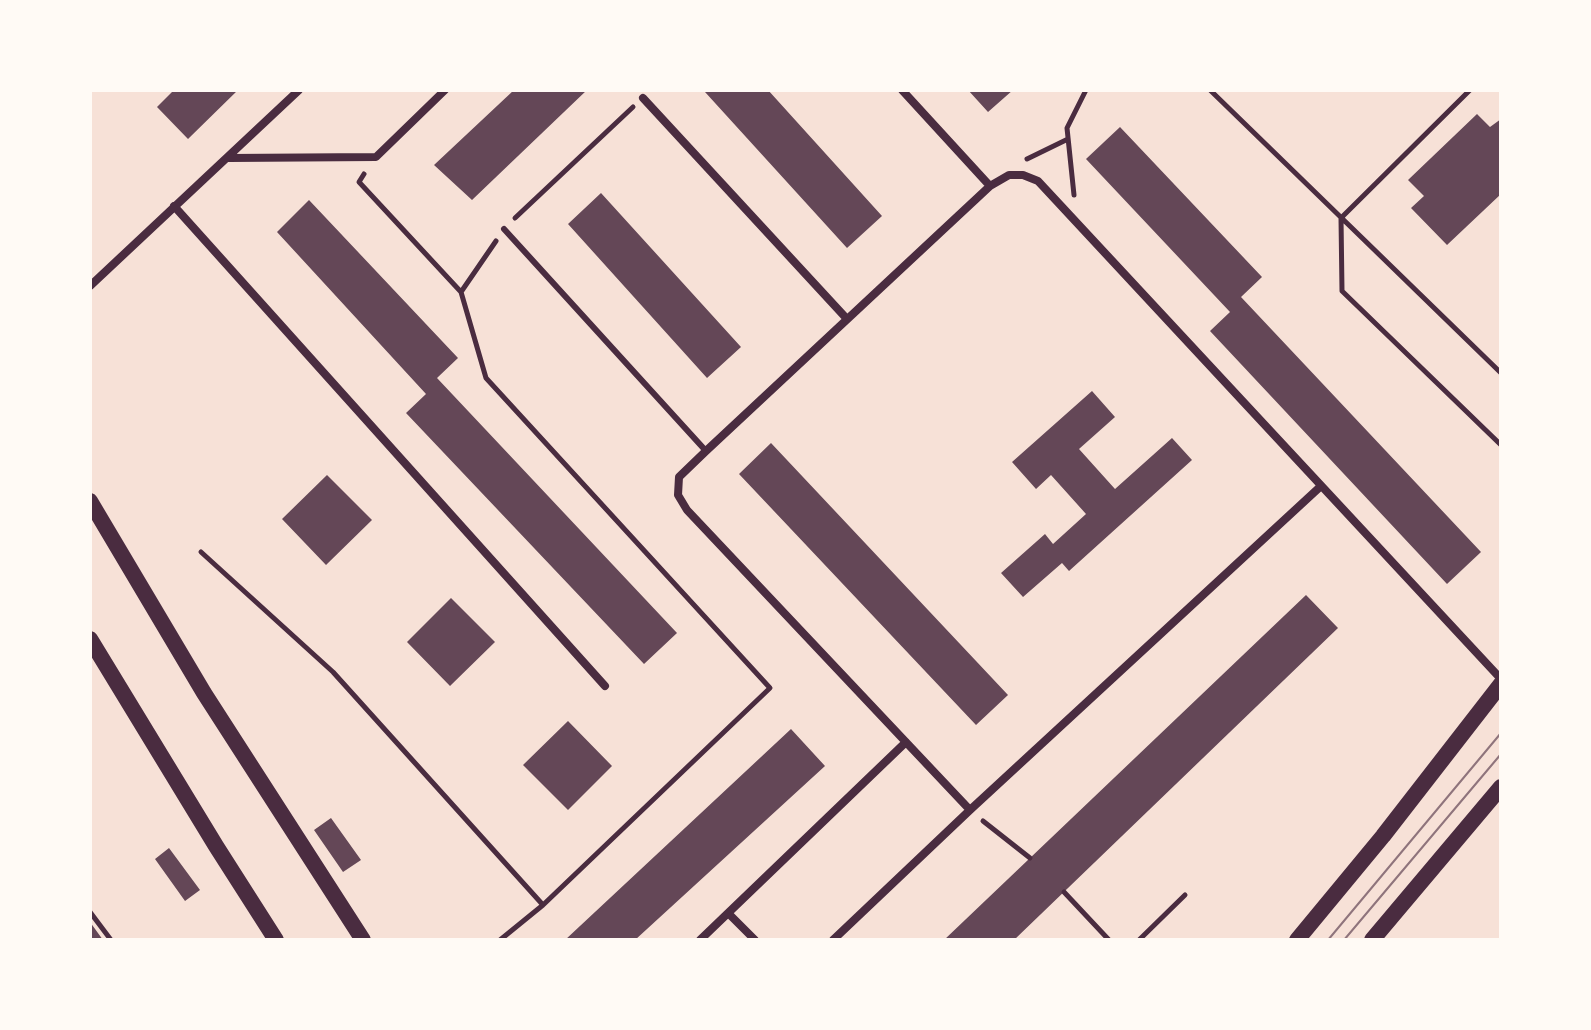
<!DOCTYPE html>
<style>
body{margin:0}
#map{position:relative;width:1591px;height:1030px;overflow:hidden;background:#f7e1d7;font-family:"IBM Plex Serif",serif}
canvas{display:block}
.frame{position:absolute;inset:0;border:92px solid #fffaf5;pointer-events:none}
</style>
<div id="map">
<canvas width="1591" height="1030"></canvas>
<div class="frame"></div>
</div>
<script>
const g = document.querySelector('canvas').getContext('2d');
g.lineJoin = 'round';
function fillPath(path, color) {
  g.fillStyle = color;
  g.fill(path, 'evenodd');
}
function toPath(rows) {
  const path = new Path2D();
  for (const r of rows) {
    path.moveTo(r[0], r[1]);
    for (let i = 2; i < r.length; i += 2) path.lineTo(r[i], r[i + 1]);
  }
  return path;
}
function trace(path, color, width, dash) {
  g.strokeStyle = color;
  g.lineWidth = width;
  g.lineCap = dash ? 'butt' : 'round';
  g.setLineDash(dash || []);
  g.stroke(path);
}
const building = toPath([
 [174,90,238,90,188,139,157,107],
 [514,90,587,90,472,200,434,165],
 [707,90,768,90,882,216,847,248,705,92],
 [968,90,1013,90,988,112],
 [1477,114,1490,127,1501,119,1501,194,1447,245,1411,208,1424,196,1408,180],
 [1120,127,1262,277,1241,297,1481,552,1447,584,1210,331,1230,312,1086,159],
 [601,193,741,347,707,378,568,224],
 [309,200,458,358,437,378,677,633,644,664,406,413,426,394,277,232],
 [1092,391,1115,417,1079,449,1115,489,1172,438,1192,460,1069,571,1062,563,1023,597,1001,573,1045,534,1053,544,1086,514,1051,475,1036,489,1012,462],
 [771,443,1008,695,976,725,739,474],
 [327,475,372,520,326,565,282,519],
 [1306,595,1338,628,1014,940,944,940],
 [451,598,495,642,450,686,407,642],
 [568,721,612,766,568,810,523,765],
 [791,729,825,766,635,940,565,940],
 [331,818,361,860,343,872,314,830],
 [169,848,200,890,185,901,155,859],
 [90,922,103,940,90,940]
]);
const path = toPath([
 [1210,90,1501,373],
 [1470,90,1341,218,1342,291,1501,445],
 [1027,159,1068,139],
 [1074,195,1067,128,1086,90],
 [515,218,633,107],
 [461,292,496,241],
 [201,552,333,672,543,905,770,688,486,378,461,292,359,182,364,174],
 [983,821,1030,858],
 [1064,892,1109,940],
 [90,912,111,940],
 [500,940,543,905],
 [1139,940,1185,895]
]);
const service = toPath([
 [504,229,706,451]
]);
const minor = toPath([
 [902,90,990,186],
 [643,98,847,319],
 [229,158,376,157,445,90],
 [174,206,605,686],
 [90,286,299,90],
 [970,810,687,510,678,495,679,477,706,451,990,186,1009,175,1023,175,1038,181,1501,679],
 [728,913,755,940],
 [700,940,906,742],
 [833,940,970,810,1321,486]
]);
const secondary = toPath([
 [90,501,204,693,363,940],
 [90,639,216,846,276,940],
 [1297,940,1383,836,1501,684],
 [1372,940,1501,787]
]);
const tram = toPath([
 [1328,940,1501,733],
 [1344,940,1501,754]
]);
fillPath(building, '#644757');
trace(path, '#4a2c40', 5);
trace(service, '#4a2c40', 6);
trace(minor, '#4a2c40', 8);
trace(secondary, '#4a2c40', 16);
trace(tram, '#8f747c', 2);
</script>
